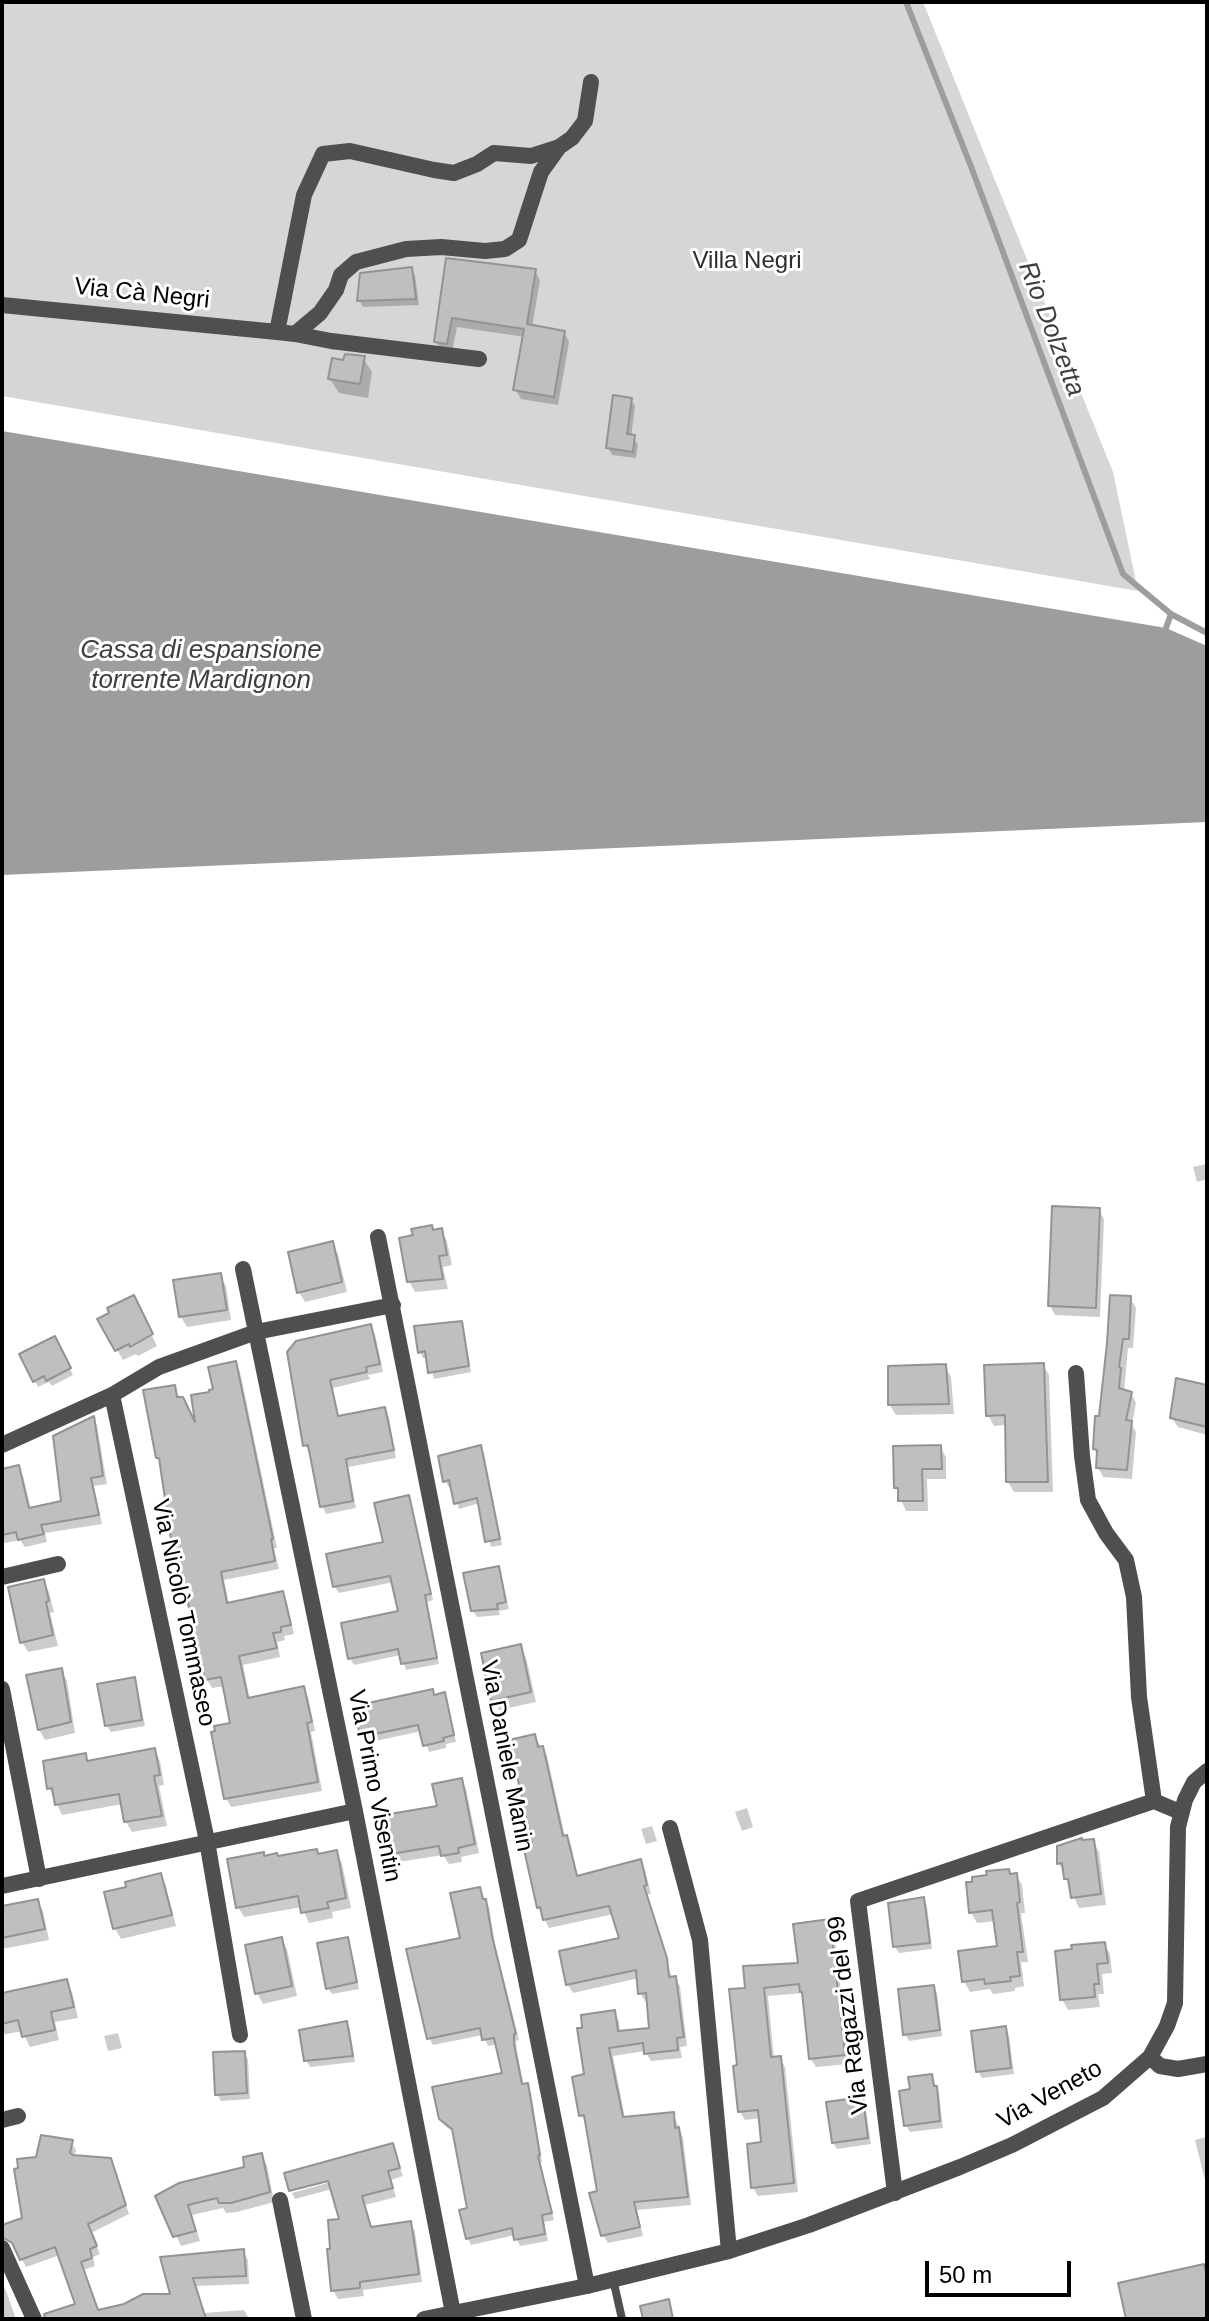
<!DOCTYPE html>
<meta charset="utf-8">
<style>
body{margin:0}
#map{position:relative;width:1209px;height:2321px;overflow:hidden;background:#fff;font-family:Arial,sans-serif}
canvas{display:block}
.frame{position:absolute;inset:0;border:4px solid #000;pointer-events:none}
.scale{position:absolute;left:925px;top:2261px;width:146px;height:36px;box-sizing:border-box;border:4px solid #000;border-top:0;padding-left:10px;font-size:24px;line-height:28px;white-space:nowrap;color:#000;-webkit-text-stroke:6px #fff;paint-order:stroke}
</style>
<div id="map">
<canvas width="1209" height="2321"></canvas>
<div class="frame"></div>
<div class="scale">50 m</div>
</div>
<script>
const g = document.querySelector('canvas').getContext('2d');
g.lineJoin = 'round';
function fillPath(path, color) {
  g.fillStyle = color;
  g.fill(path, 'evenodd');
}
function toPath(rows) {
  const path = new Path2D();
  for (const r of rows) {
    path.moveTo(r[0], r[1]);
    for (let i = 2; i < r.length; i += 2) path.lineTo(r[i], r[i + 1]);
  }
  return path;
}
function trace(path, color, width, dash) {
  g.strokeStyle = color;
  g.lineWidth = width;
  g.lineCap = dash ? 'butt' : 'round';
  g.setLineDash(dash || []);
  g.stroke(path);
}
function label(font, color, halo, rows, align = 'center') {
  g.font = font + ' Arial,sans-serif';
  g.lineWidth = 6;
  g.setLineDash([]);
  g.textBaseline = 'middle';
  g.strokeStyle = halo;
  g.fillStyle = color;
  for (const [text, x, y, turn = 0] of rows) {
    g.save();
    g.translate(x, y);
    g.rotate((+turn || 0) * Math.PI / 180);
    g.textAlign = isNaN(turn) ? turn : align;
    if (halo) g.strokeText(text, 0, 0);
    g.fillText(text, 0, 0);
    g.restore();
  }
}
const green = toPath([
 [2,2,923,2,1113,472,1138,591,2,396]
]);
const water = toPath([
 [2,431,1166,628,1207,646,1207,822,2,875]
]);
const shadow = toPath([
 [448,261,535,271,540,280,532,327,564,332,569,342,558,405,521,399,515,389,525,337,457,327,452,352,442,351,436,342],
 [411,269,415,275,419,305,363,307,359,300],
 [363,358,372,372,368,398,339,393,330,379,345,362],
 [631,400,635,406,631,437,638,444,636,458,612,455,608,448],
 [1207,1164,1207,1179,1197,1182,1193,1167],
 [1099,1210,1104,1219,1100,1317,1055,1315,1050,1306],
 [441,1230,447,1241,452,1265,443,1267,448,1289,415,1292,409,1281],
 [332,1244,338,1254,347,1292,305,1302,299,1292],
 [220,1275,226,1286,231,1320,187,1327,181,1317],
 [1130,1298,1136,1308,1133,1348,1128,1348,1124,1392,1131,1393,1136,1403,1132,1425,1136,1432,1132,1479,1103,1477,1098,1467,1099,1455,1095,1449],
 [139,1308,157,1346,138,1356,136,1354,123,1360,99,1319],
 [461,1323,464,1330,471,1372,434,1379,428,1358,423,1358,420,1352],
 [370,1327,375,1334,383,1372,368,1375,370,1379,333,1388,339,1418,384,1409,389,1417,396,1458,348,1467,356,1508,326,1514,322,1506,312,1452,309,1453,305,1445,296,1401],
 [54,1338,73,1375,52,1386,49,1382,38,1387,21,1355],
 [235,1363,240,1372,277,1548,274,1548,279,1569,224,1580,229,1604,282,1593,287,1602,294,1634,284,1636,285,1640,277,1642,280,1657,243,1665,250,1700,303,1688,308,1697,315,1731,311,1732,322,1791,231,1807,226,1798,232,1725,225,1686,212,1688,207,1680,178,1549,173,1540,163,1467,158,1458,174,1387,197,1428,215,1390],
 [1043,1365,1049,1375,1053,1492,1014,1492,1008,1482,1007,1425,994,1426,988,1415],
 [945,1366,951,1377,954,1414,896,1415,890,1405],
 [1178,1380,1207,1385,1207,1435,1178,1427,1172,1418],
 [93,1418,97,1426,107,1484,94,1486,102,1524,45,1533,47,1542,25,1547,20,1540,5,1543,2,1538,2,1471,18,1468,23,1476,31,1510,63,1502],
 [480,1447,484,1453,502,1545,491,1547,480,1503,459,1509,452,1486,449,1487,445,1481],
 [940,1447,946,1457,946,1479,927,1479,928,1511,906,1511,896,1488],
 [408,1497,411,1503,433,1600,427,1602,439,1664,406,1670,401,1655,354,1665,350,1658,401,1613,394,1582,339,1593,335,1587,386,1543],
 [498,1568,509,1609,499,1611,500,1615,477,1617,473,1611],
 [43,1581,49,1592,54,1612,50,1613,58,1646,28,1652,22,1642],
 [520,1647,526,1657,536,1702,499,1710,493,1700],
 [61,1670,67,1681,75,1733,45,1740,39,1729],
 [134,1680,137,1686,145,1726,111,1732,107,1726],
 [432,1691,435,1696,444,1694,447,1701,456,1742,446,1744,446,1748,429,1752,422,1731,366,1743,362,1737],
 [534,1736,547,1756,565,1837,571,1845,578,1878,640,1861,645,1870,651,1894,647,1894,672,1978,675,1978,680,1986,687,2046,680,2047,682,2058,651,2061,645,2051,613,2056,625,2118,673,2114,677,2123,683,2138,691,2205,637,2210,643,2236,608,2243,603,2235,600,2192,586,2123,581,2115,586,2076,614,2012,619,2021,620,2032,652,2029,649,2001,645,2001,640,1993,639,1978,573,1993,568,1985,622,1939,614,1914,549,1928,538,1907,534,1844],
 [154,1750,160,1761,164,1785,159,1786,167,1826,132,1832,126,1822,123,1804,62,1815,49,1788,85,1756,89,1762],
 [461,1780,466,1789,479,1853,461,1857,462,1862,449,1864,443,1855,392,1863,386,1854,439,1807],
 [747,1808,753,1827,742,1831,735,1812],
 [652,1826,657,1841,646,1844,641,1829],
 [1093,1841,1099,1852,1106,1905,1079,1908,1059,1863],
 [336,1852,342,1863,351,1908,332,1912,333,1918,309,1923,302,1907,244,1917,238,1907,264,1858],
 [1010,1875,1016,1875,1022,1885,1025,1913,1021,1913,1028,1962,1021,1962,1024,1986,1015,1988,1015,1991,993,1994,990,1989,970,1992,964,1981,999,1948,996,1921,977,1923,971,1912],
 [160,1876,166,1886,176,1926,121,1939,115,1929,107,1894],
 [479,1889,489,1907,495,1944,519,2040,516,2041,517,2052,524,2086,527,2086,531,2092,542,2162,540,2163,554,2220,544,2222,548,2241,520,2246,515,2235,471,2245,468,2238,469,2209,455,2133,445,2126,440,2119,505,2075,498,2044,488,2046,483,2035,433,2045,429,2038],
 [923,1899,927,1906,932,1949,899,1953,895,1947],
 [37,1901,43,1911,49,1940,2,1949,2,1908],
 [829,1922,834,1930,849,2064,816,2067,811,2059,803,1993,768,1996,774,2059,780,2058,785,2067,798,2192,758,2196,753,2187,763,2144,761,2118,745,2120,740,2112,739,2067,748,1989,801,1965],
 [281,1939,287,1949,297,1996,263,2004,257,1993],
 [347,1939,350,1946,359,1989,332,1994,328,1988],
 [1104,1944,1110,1954,1112,1973,1102,1974,1104,1994,1098,1994,1100,2007,1068,2010,1062,1999],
 [66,1981,72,1992,78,2018,55,2022,59,2040,30,2047,22,2031,2,2035,2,1995],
 [933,1987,937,1993,942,2036,909,2041,905,2034],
 [346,2024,350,2030,355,2062,310,2067,306,2060],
 [1005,2028,1009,2035,1014,2074,982,2078,978,2071],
 [118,2033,122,2048,108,2051,104,2036],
 [244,2053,248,2059,250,2099,221,2101,217,2094],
 [931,2076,939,2094,943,2128,910,2132,906,2125,912,2091],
 [862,2099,865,2105,871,2144,837,2149,833,2142],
 [1206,2137,1207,2139,1207,2188,1195,2140],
 [71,2142,76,2150,74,2157,110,2160,129,2214,91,2233,100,2254,93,2257,95,2266,84,2270,98,2312,173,2296,162,2259,243,2252,248,2260,249,2284,195,2286,204,2313,244,2310,249,2319,56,2319,78,2306,60,2255,26,2267,4,2226,24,2220,38,2159],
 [392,2145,403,2176,391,2180,396,2197,365,2205,372,2229,410,2223,415,2232,422,2282,363,2290,364,2296,338,2299,333,2290,341,2220,332,2189,295,2199,292,2193,338,2180],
 [261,2155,267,2165,274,2202,237,2212,226,2213,223,2208,192,2215,200,2241,181,2246,158,2197,247,2169],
 [2,2282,5,2288,16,2319,2,2319]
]);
const stream = toPath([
 [906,2,972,169,1123,574,1171,614,1207,633],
 [1166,628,1171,614]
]);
const building = toPath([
 [446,258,536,269,527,324,565,331,554,397,513,390,524,329,452,318,447,344,434,342,446,258],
 [412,267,416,299,357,301,360,273,412,267],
 [345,354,365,356,360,384,328,379,332,358,343,360,345,354],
 [613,395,632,398,627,434,635,435,633,452,606,448,613,395],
 [1052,1206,1100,1208,1096,1308,1048,1306,1052,1206],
 [432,1225,433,1230,442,1228,447,1255,439,1256,443,1279,407,1282,399,1238,413,1235,411,1229,432,1225],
 [333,1241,342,1282,297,1293,288,1252,333,1241],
 [221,1273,227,1310,179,1317,173,1280,221,1273],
 [134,1295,153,1334,130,1347,129,1344,115,1351,97,1319,109,1313,107,1308,134,1295],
 [1110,1295,1131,1296,1129,1339,1123,1339,1119,1367,1121,1368,1119,1388,1132,1392,1126,1420,1132,1421,1127,1470,1096,1468,1097,1450,1093,1449,1095,1416,1099,1416,1107,1343,1110,1295],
 [462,1321,469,1366,428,1373,425,1351,418,1353,414,1326,462,1321],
 [371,1324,380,1364,366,1367,367,1372,330,1380,338,1416,385,1407,394,1450,346,1459,353,1501,320,1507,308,1445,303,1446,287,1352,296,1341,371,1324],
 [55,1336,71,1368,46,1381,44,1376,33,1382,19,1354,55,1336],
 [236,1361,273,1539,271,1539,275,1561,221,1572,227,1603,283,1591,291,1625,281,1627,281,1632,273,1633,277,1648,239,1656,248,1698,304,1686,312,1722,307,1723,318,1782,224,1799,211,1732,215,1731,214,1726,230,1723,221,1677,205,1680,174,1540,171,1540,159,1458,156,1458,143,1390,175,1385,177,1397,183,1397,195,1422,191,1395,209,1392,209,1390,213,1389,208,1367,236,1361],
 [1044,1363,1048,1482,1006,1482,1005,1415,986,1416,984,1365,1044,1363],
 [946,1364,949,1404,888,1405,888,1366,946,1364],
 [1176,1378,1207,1385,1207,1427,1170,1418,1176,1378],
 [94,1416,103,1476,91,1478,99,1515,41,1525,44,1534,18,1540,16,1532,2,1535,2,1469,19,1465,29,1508,61,1501,53,1436,94,1416],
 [481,1445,500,1539,485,1542,477,1498,454,1504,449,1480,443,1482,438,1456,481,1445],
 [941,1445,942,1469,922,1469,923,1501,898,1501,898,1488,894,1488,893,1446,941,1445],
 [409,1495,431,1594,425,1595,437,1658,401,1664,398,1649,348,1659,341,1623,398,1611,390,1576,333,1587,326,1554,383,1542,374,1503,409,1495],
 [499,1566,506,1602,497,1604,498,1609,471,1611,463,1573,499,1566],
 [44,1579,49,1601,46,1602,53,1635,20,1643,8,1587,44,1579],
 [521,1644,531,1692,491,1701,481,1653,521,1644],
 [62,1668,71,1722,38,1730,26,1675,62,1668],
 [135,1677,142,1720,105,1726,97,1684,135,1677],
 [433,1689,434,1695,445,1692,454,1735,443,1738,444,1741,423,1746,418,1725,360,1737,354,1706,433,1689],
 [535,1734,538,1747,543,1746,563,1836,567,1835,577,1876,641,1859,647,1885,644,1886,667,1958,669,1977,676,1976,682,2024,684,2037,677,2038,678,2050,644,2054,643,2043,609,2048,623,2117,674,2112,675,2128,679,2127,688,2197,634,2202,640,2227,601,2236,589,2193,597,2191,584,2115,579,2116,572,2077,584,2074,577,2028,582,2028,581,2015,615,2010,618,2031,649,2028,646,1993,638,1994,636,1970,566,1985,559,1951,619,1938,609,1906,543,1920,540,1907,537,1908,523,1845,532,1843,509,1740,535,1734],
 [155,1748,160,1775,154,1776,162,1816,124,1822,119,1794,55,1805,52,1788,47,1789,43,1761,86,1753,87,1761,155,1748],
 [462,1778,475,1844,458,1848,459,1853,441,1856,439,1846,385,1855,378,1816,437,1806,432,1784,462,1778],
 [1082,1838,1082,1840,1094,1839,1101,1894,1071,1898,1068,1879,1064,1879,1062,1863,1057,1864,1057,1846,1082,1838],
 [317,1849,318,1854,337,1850,346,1898,327,1902,329,1908,301,1913,298,1896,236,1908,227,1859,264,1852,264,1856,277,1853,278,1856,317,1849],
 [1009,1869,1010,1874,1017,1873,1020,1902,1017,1903,1023,1952,1017,1952,1020,1976,1010,1977,1011,1981,985,1984,984,1979,962,1982,958,1951,997,1946,992,1910,969,1913,966,1882,972,1882,972,1877,987,1875,986,1871,1009,1869],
 [161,1873,172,1915,113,1929,104,1892,126,1887,125,1882,161,1873],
 [480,1887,483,1899,486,1899,492,1936,516,2034,514,2034,514,2044,522,2084,528,2083,540,2155,538,2156,552,2213,542,2215,545,2234,514,2240,512,2228,466,2239,459,2210,467,2208,452,2129,439,2119,432,2087,502,2073,494,2038,482,2040,480,2028,427,2039,406,1949,460,1938,450,1893,480,1887],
 [924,1897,930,1943,893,1947,888,1903,924,1897],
 [38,1899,45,1929,2,1938,2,1906,38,1899],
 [830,1919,845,2055,809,2059,802,1992,800,1992,799,1984,764,1988,771,2057,781,2056,794,2183,751,2188,747,2144,761,2142,758,2110,738,2112,733,2066,737,2065,729,1989,745,1988,743,1966,798,1963,793,1924,830,1919],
 [282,1937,292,1986,255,1994,245,1945,282,1937],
 [348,1937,357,1982,326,1989,317,1943,348,1937],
 [1105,1942,1108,1963,1097,1964,1099,1984,1094,1984,1095,1997,1060,2000,1055,1951,1072,1949,1071,1945,1105,1942],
 [67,1979,74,2007,51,2012,55,2030,22,2037,18,2020,2,2024,2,1993,67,1979],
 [934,1985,940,2030,903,2035,898,1989,934,1985],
 [347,2021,353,2056,304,2061,299,2030,347,2021],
 [1006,2026,1011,2068,976,2072,971,2031,1006,2026],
 [245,2051,247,2093,215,2095,213,2052,245,2051],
 [932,2074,934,2086,937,2086,940,2121,904,2126,899,2091,910,2089,908,2077,932,2074],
 [863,2097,868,2138,832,2143,826,2102,863,2097],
 [41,2135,73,2140,70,2153,73,2155,111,2158,126,2205,88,2224,97,2246,90,2249,92,2258,81,2262,98,2310,124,2304,143,2294,170,2294,160,2257,244,2249,246,2276,193,2278,206,2319,45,2319,44,2314,75,2304,55,2247,20,2260,12,2243,2,2237,2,2225,22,2218,14,2169,18,2168,17,2159,36,2157,41,2135],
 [393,2143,400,2168,388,2171,393,2188,362,2196,371,2227,411,2221,419,2274,360,2282,360,2288,331,2291,327,2249,330,2249,328,2220,339,2219,328,2181,289,2191,284,2173,393,2143],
 [262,2153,270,2192,231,2203,219,2203,217,2198,188,2205,196,2231,173,2237,155,2196,179,2183,244,2167,243,2157,262,2153],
 [1204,2264,1207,2277,1207,2319,1126,2319,1118,2283,1204,2264],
 [669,2299,673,2319,643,2319,640,2306,669,2299]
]);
const service = toPath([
 [613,2279,622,2319]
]);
const minor = toPath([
 [2,305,277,332,304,195,323,154,350,151,434,170,454,173,477,164,494,153,531,156,559,147,572,138,585,121,591,82],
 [277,332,295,334,320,313,336,290,341,275,356,262,406,249,441,247,485,251,505,249,519,240,541,172,559,147],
 [295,334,331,341,479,359],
 [378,1237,587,2286],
 [243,1269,355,1811,453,2313],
 [1076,1373,1082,1456,1088,1500,1106,1533,1126,1560,1134,1597,1139,1697,1154,1801],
 [112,1395,207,1841,240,2035],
 [2,1445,112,1395,159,1367,256,1332,393,1305],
 [2,1577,58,1564],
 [2,1689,39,1879],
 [670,1828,700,1940,729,2251],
 [2,1886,355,1811],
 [2,2120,18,2116],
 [895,2193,858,1901,1154,1801,1180,1812],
 [280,2200,304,2319],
 [2,2248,34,2319]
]);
const tertiary = toPath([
 [1150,2057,1160,2066,1178,2069,1207,2064],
 [424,2319,587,2286,729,2251,809,2225,960,2167,1012,2145,1103,2098,1150,2057,1167,2026,1175,2003,1178,1827,1185,1800,1194,1782,1207,1771]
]);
const parkNames = [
 ["Villa Negri",747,261]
];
const streetNames = [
 ["Via Cà Negri",142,294,6],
 ["Via Nicolò Tommaseo",183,1613,78],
 ["Via Daniele Manin",506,1756,79],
 ["Via Primo Visentin",374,1786,79],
 ["Via Ragazzi del 99",849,2015,-97],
 ["Via Veneto",1050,2095,-29]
];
const waterNames = [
 ["Rio Dolzetta",1051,329,69],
 ["Cassa di espansione",201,651],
 ["torrente Mardignon",201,681]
];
fillPath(green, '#d6d6d6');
fillPath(water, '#9d9d9d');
fillPath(shadow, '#0003');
trace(stream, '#9d9d9d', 6);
fillPath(building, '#bfbfbf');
trace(building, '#939393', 2);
trace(service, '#4f4f4f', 8);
trace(minor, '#4f4f4f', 16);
trace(tertiary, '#4f4f4f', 16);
label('24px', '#2d2d2d', '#fff', parkNames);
label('24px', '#000', '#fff', streetNames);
label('italic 26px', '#3e3e3e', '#fff', waterNames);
</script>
